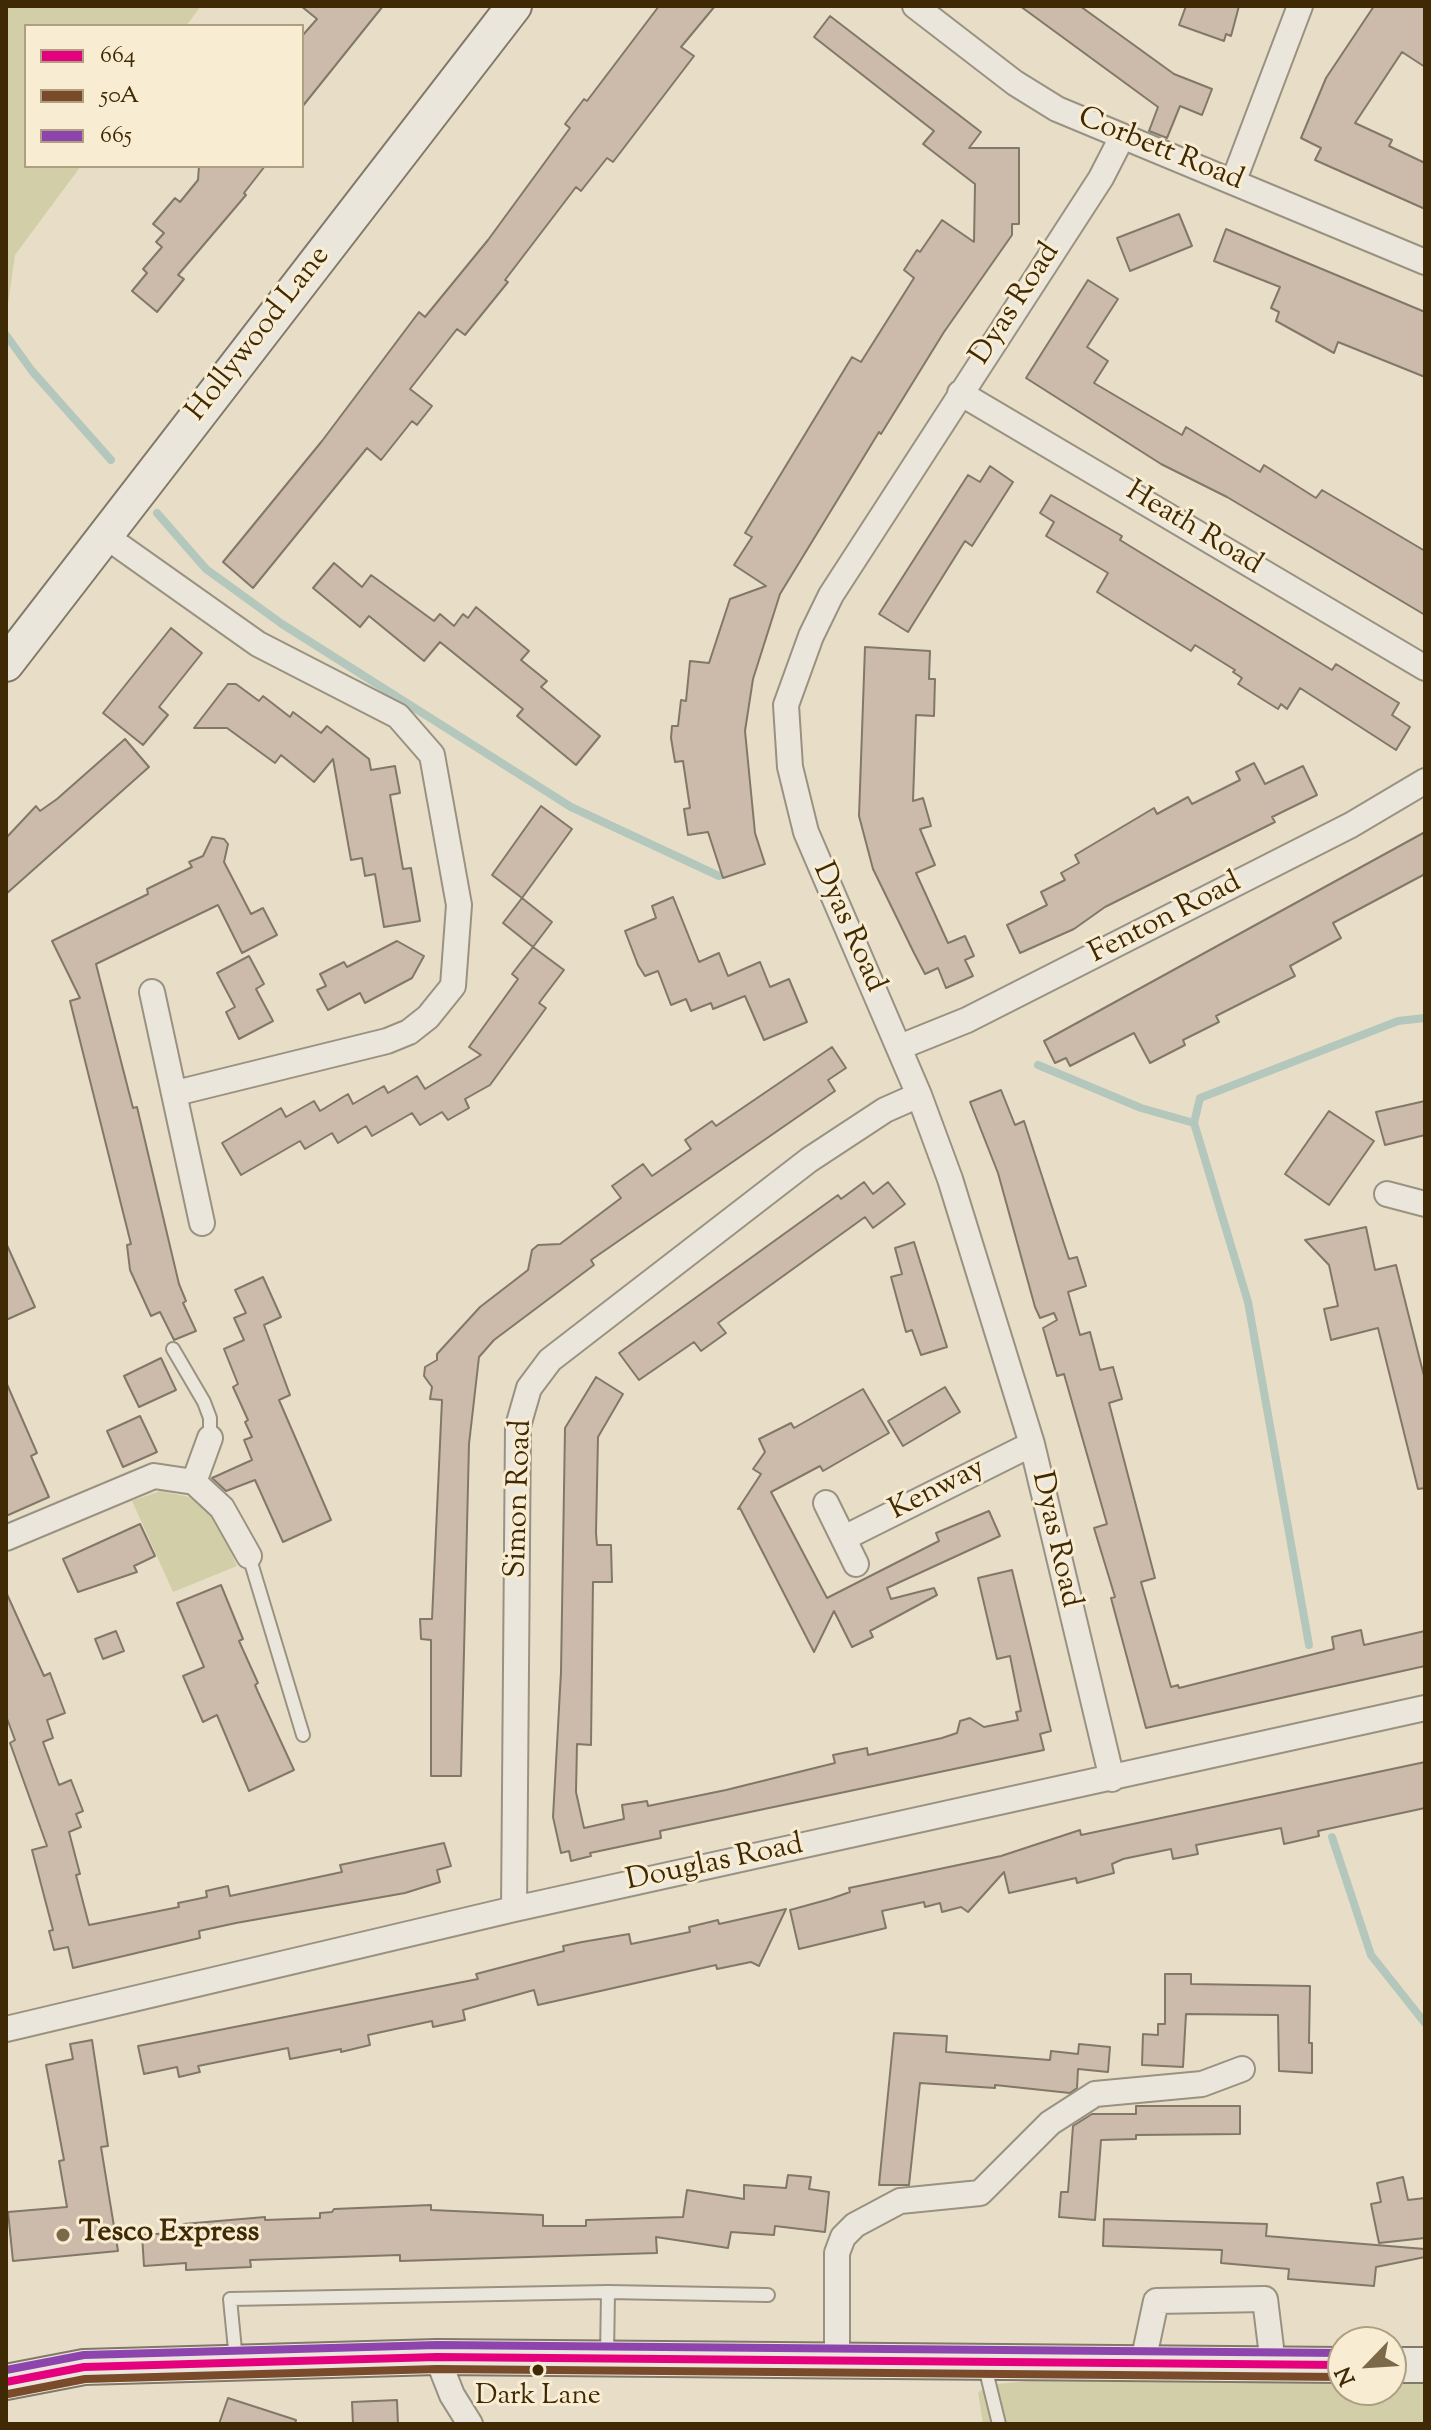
<!DOCTYPE html>
<style>
body{margin:0}
#map{position:relative;width:1431px;height:2430px;overflow:hidden;background:#e8dec8;font-family:"Sorts Mill Goudy",serif}
canvas{display:block}
.frame{position:absolute;inset:0;border:8px solid #402a06;pointer-events:none}
.legend{position:absolute;left:24px;top:24px;width:280px;height:144px;box-sizing:border-box;background:#f8edd3;border:2px solid #ae9f81;margin:0;padding:10px 14px;list-style:none;font-size:24px;color:#402a06}
.legend li{display:flex;align-items:center;gap:16px;height:40px}
.legend b{width:40px;border:2px solid #ae9f81}
.north{position:absolute;left:1327px;top:2326px;width:80px;height:80px;box-sizing:border-box;background:#f8edd3;border:2px solid #ae9f81;border-radius:50%;rotate:245deg;font-size:22px;font-weight:700;line-height:32px;text-align:center;color:#402a06}
.north::after{content:'';display:block;margin:auto;width:28px;height:36px;background:#7b694a;clip-path:polygon(50% 0,100% 100%,50% 72%,0 100%)}
</style>
<div id="map">
<canvas width="1431" height="2430"></canvas>
<div class="frame"></div>
<ul class="legend">
<li><b style="height:10px;background:#e5007d"></b>664</li>
<li><b style="height:10px;background:#7a4b2a"></b>50A</li>
<li><b style="height:10px;background:#8e44ad"></b>665</li>
</ul>
<div class="north">N</div>
</div>
<script>
const g = document.querySelector('canvas').getContext('2d');
g.lineJoin = 'round';
function fillPath(path, color) {
  g.fillStyle = color;
  g.fill(path, 'evenodd');
}
function toPath(rows) {
  const path = new Path2D();
  for (const r of rows) {
    path.moveTo(r[0], r[1]);
    for (let i = 2; i < r.length; i += 2) path.lineTo(r[i], r[i + 1]);
  }
  return path;
}
function trace(path, color, width, dash) {
  g.strokeStyle = color;
  g.lineWidth = width;
  g.lineCap = dash ? 'butt' : 'round';
  g.setLineDash(dash || []);
  g.stroke(path);
}
function label(font, color, halo, rows, align = 'center') {
  g.font = font + ' "Sorts Mill Goudy",serif';
  g.lineWidth = 6;
  g.setLineDash([]);
  g.textBaseline = 'middle';
  g.strokeStyle = halo;
  g.fillStyle = color;
  for (const [text, x, y, turn = 0] of rows) {
    g.save();
    g.translate(x, y);
    g.rotate((+turn || 0) * Math.PI / 180);
    g.textAlign = isNaN(turn) ? turn : align;
    if (halo) g.strokeText(text, 0, 0);
    g.fillText(text, 0, 0);
    g.restore();
  }
}
const green = toPath([
 [6,6,201,6,186,26,26,26,26,166,81,166,15,255,6,318],
 [160,1491,195,1498,215,1516,237,1566,173,1592,132,1501],
 [1067,2377,1343,2381,1343,2390,1391,2390,1391,2382,1425,2382,1425,2424,983,2424,978,2393,987,2385]
]);
const stream = toPath([
 [6,335,32,371,111,460],
 [157,513,206,569,282,624,571,807,719,876],
 [1038,1065,1141,1108,1194,1123,1248,1302,1309,1645],
 [1194,1123,1200,1098,1398,1021,1425,1018],
 [1332,1837,1371,1955,1425,2023]
]);
const building = toPath([
 [301,6,383,6,302,107,302,36,317,19,301,6],
 [659,6,715,6,681,47,694,56,613,162,607,158,581,191,576,187,505,280,508,282,465,335,457,329,410,389,432,406,417,425,412,421,381,460,367,448,253,588,223,562,322,441,419,312,425,317,488,240,570,128,565,124,584,99,587,101,659,6],
 [1020,6,1080,6,1174,74,1212,89,1202,115,1180,106,1167,138,1149,131,1158,107,1020,6],
 [1186,6,1239,6,1231,36,1226,34,1224,41,1179,25,1186,6],
 [1374,6,1425,6,1425,67,1402,52,1355,123,1392,140,1389,146,1425,163,1425,209,1315,160,1321,148,1301,138,1326,78,1374,6],
 [830,16,981,132,969,148,1019,148,1019,224,1012,224,1012,235,944,332,881,434,879,432,780,594,753,679,745,731,755,833,765,864,723,878,708,832,688,835,684,809,690,808,683,761,675,762,671,738,672,726,678,726,681,700,686,701,690,661,709,663,730,599,766,586,734,565,752,537,745,533,852,357,861,362,914,278,904,270,917,250,920,252,942,220,974,242,975,184,923,144,934,131,814,37,830,16],
 [199,166,265,166,244,193,246,195,178,275,184,279,157,312,132,291,147,273,143,269,162,247,156,242,164,233,153,224,175,198,180,202,198,180,199,166],
 [1179,214,1192,246,1130,271,1117,238,1179,214],
 [1226,229,1425,312,1425,377,1338,342,1334,353,1276,321,1279,312,1271,308,1280,287,1214,261,1226,229],
 [1088,280,1118,299,1087,347,1108,361,1094,383,1182,435,1186,427,1260,472,1264,465,1316,498,1322,490,1425,551,1425,615,1227,497,1161,464,1026,378,1088,280],
 [990,466,1013,482,972,546,965,541,908,632,879,614,968,475,980,482,990,466],
 [1051,495,1122,536,1120,540,1332,670,1336,664,1399,703,1392,715,1410,727,1396,750,1300,688,1287,709,1281,704,1278,709,1238,684,1242,678,1233,672,1235,670,1195,645,1191,651,1097,592,1108,573,1046,536,1054,522,1040,513,1051,495],
 [334,563,362,587,371,575,434,621,440,614,454,626,463,614,468,618,476,607,529,651,521,660,547,681,541,687,600,736,576,765,517,716,523,709,440,642,424,661,369,616,360,627,313,588,334,563],
 [171,628,202,653,159,707,168,715,143,745,103,713,171,628],
 [865,647,930,651,929,679,935,679,934,716,916,715,913,801,923,798,931,826,920,829,935,865,916,873,948,943,965,936,974,956,965,960,973,976,946,988,938,968,925,974,914,953,873,869,859,816,865,647],
 [228,684,236,684,259,701,263,696,290,717,293,712,321,733,327,726,369,759,371,770,395,766,400,793,390,795,403,869,411,868,420,921,384,927,375,874,365,876,362,858,351,860,333,759,314,782,281,755,275,763,227,728,194,728,228,684],
 [125,739,149,767,6,894,6,838,36,806,40,811,57,799,125,739],
 [1254,763,1265,784,1303,766,1317,795,1272,817,1275,822,1105,907,1074,929,1020,953,1007,925,1047,905,1041,892,1065,880,1061,873,1079,863,1075,855,1154,808,1157,814,1188,797,1192,804,1240,780,1236,772,1254,763],
 [541,806,572,829,522,898,492,875,541,806],
 [1425,832,1425,874,1333,923,1341,938,1290,966,1295,976,1216,1016,1219,1022,1183,1040,1185,1045,1150,1063,1134,1033,1070,1066,1066,1058,1055,1063,1044,1041,1425,832],
 [212,837,224,839,228,844,224,862,251,914,263,908,277,935,242,953,218,905,96,964,133,1108,137,1107,179,1284,186,1301,183,1303,196,1331,174,1340,160,1312,151,1316,130,1270,127,1245,131,1244,70,1001,80,998,52,941,148,894,147,889,192,867,189,862,203,856,212,837],
 [673,897,699,962,719,953,728,976,760,962,770,987,789,979,807,1022,764,1040,745,996,713,1009,711,1003,691,1011,686,999,671,1005,658,971,645,976,638,965,625,931,656,918,652,906,673,897],
 [522,898,552,922,533,947,503,923,522,898],
 [397,941,424,956,412,978,365,1003,360,993,328,1010,317,990,326,986,320,974,344,962,347,967,397,941],
 [533,947,564,970,539,1003,546,1008,490,1085,465,1099,469,1108,448,1120,442,1112,420,1125,412,1113,372,1136,366,1126,338,1143,332,1133,305,1149,300,1141,241,1175,222,1143,281,1108,286,1117,314,1101,320,1111,348,1094,353,1104,384,1086,388,1093,417,1076,425,1089,481,1055,469,1047,518,979,512,974,533,947],
 [249,956,264,984,256,989,273,1021,239,1039,226,1012,235,1007,217,973,249,956],
 [832,1047,846,1068,828,1080,835,1091,591,1260,594,1265,494,1340,479,1357,469,1444,461,1776,431,1776,431,1640,421,1639,420,1619,432,1619,442,1400,430,1399,432,1387,424,1376,425,1367,437,1360,437,1354,480,1307,528,1270,532,1250,538,1245,560,1244,621,1198,612,1186,643,1164,652,1176,691,1149,685,1140,712,1121,716,1126,832,1047],
 [1001,1090,1015,1125,1024,1121,1069,1259,1077,1257,1086,1286,1068,1292,1080,1335,1090,1332,1100,1370,1113,1367,1122,1399,1109,1403,1155,1578,1141,1582,1171,1687,1178,1685,1179,1688,1334,1649,1332,1637,1361,1630,1364,1645,1425,1631,1425,1666,1146,1728,1111,1598,1115,1597,1094,1528,1107,1524,1064,1374,1057,1376,1043,1328,1057,1320,1054,1313,1040,1318,1035,1307,998,1173,970,1102,1001,1090],
 [1425,1101,1425,1135,1385,1145,1376,1112,1425,1101],
 [1329,1111,1374,1141,1329,1205,1285,1174,1329,1111],
 [864,1182,873,1194,888,1182,905,1204,873,1228,865,1217,718,1323,726,1333,701,1351,694,1342,639,1380,619,1353,838,1195,841,1199,864,1182],
 [1366,1227,1375,1270,1396,1265,1425,1380,1425,1488,1418,1489,1378,1328,1331,1340,1324,1309,1338,1306,1329,1265,1305,1240,1366,1227],
 [914,1242,947,1347,921,1355,912,1330,906,1332,891,1277,902,1274,895,1248,914,1242],
 [6,1243,35,1307,6,1320,6,1243],
 [263,1277,281,1317,264,1325,290,1395,279,1400,331,1520,283,1542,255,1480,226,1491,212,1478,252,1460,244,1440,252,1437,245,1422,248,1420,233,1387,238,1384,224,1349,244,1340,234,1318,246,1313,235,1290,263,1277],
 [161,1358,176,1390,139,1407,124,1376,161,1358],
 [596,1377,623,1394,598,1437,596,1533,597,1545,611,1545,612,1582,593,1582,591,1745,577,1744,576,1792,584,1828,624,1819,622,1805,647,1801,648,1806,726,1790,835,1763,833,1755,867,1748,868,1755,942,1738,957,1733,960,1721,970,1718,984,1727,1018,1720,1016,1712,1021,1711,1010,1656,997,1659,978,1578,1012,1570,1051,1731,1040,1734,1044,1750,660,1831,661,1838,590,1853,591,1856,571,1861,569,1851,561,1853,553,1817,561,1672,565,1428,596,1377],
 [6,1382,37,1453,31,1456,49,1497,6,1516,6,1382],
 [945,1387,960,1412,903,1446,888,1421,945,1387],
 [863,1389,889,1433,823,1471,820,1466,771,1492,827,1598,939,1541,936,1533,989,1511,1000,1536,887,1588,891,1599,934,1588,937,1595,870,1631,873,1637,852,1647,834,1611,814,1652,740,1508,738,1509,761,1474,753,1469,765,1452,759,1439,791,1423,794,1428,863,1389],
 [140,1416,157,1452,123,1467,107,1431,140,1416],
 [140,1524,155,1556,134,1566,137,1572,78,1592,63,1559,140,1524],
 [221,1585,243,1639,239,1641,258,1683,255,1685,258,1692,294,1770,249,1791,217,1715,203,1722,183,1676,204,1667,177,1603,221,1585],
 [6,1592,44,1676,50,1673,65,1713,47,1720,53,1738,43,1742,59,1785,71,1780,83,1811,76,1814,81,1827,69,1832,80,1874,76,1875,89,1925,179,1907,178,1903,207,1897,206,1891,228,1886,230,1896,342,1872,340,1865,444,1843,451,1866,437,1870,440,1882,405,1893,236,1923,199,1931,200,1938,73,1968,68,1947,54,1950,49,1931,53,1930,32,1850,47,1846,10,1743,15,1740,6,1716,6,1592],
 [116,1631,124,1651,103,1659,95,1639,116,1631],
 [1425,1762,1425,1808,1318,1831,1319,1836,1284,1844,1281,1828,1196,1845,1198,1854,1173,1859,1171,1849,1123,1859,1112,1864,1114,1873,1077,1883,1076,1878,1009,1893,1004,1872,968,1912,961,1907,942,1912,940,1903,925,1907,924,1902,882,1911,886,1928,799,1949,790,1910,830,1899,850,1892,849,1888,1001,1856,1080,1830,1081,1835,1425,1762],
 [786,1909,759,1966,751,1962,717,1969,716,1965,538,2005,534,1990,463,2010,465,2020,433,2027,432,2021,368,2035,370,2045,341,2052,341,2049,290,2059,288,2048,198,2066,200,2072,179,2077,177,2067,144,2074,138,2046,478,1979,476,1974,564,1951,563,1946,582,1942,629,1934,631,1944,690,1932,689,1927,718,1920,719,1924,786,1909],
 [1165,1974,1191,1974,1191,1984,1310,1986,1309,2043,1312,2043,1312,2073,1279,2071,1278,2015,1186,2014,1183,2067,1142,2065,1143,2034,1158,2035,1158,2024,1165,2024,1165,1974],
 [894,2033,947,2036,946,2052,1050,2060,1051,2051,1078,2054,1079,2044,1110,2047,1108,2072,1078,2069,1077,2088,1070,2093,995,2085,995,2088,920,2083,909,2185,879,2185,894,2033],
 [92,2040,108,2146,101,2147,118,2251,13,2261,8,2212,67,2207,59,2161,64,2160,46,2065,73,2059,70,2044,92,2040],
 [1136,2106,1240,2106,1240,2134,1136,2135,1136,2139,1101,2140,1095,2220,1059,2217,1061,2192,1068,2192,1073,2126,1092,2114,1136,2114,1136,2106],
 [788,2175,811,2177,809,2189,829,2192,825,2232,775,2226,774,2235,731,2232,728,2248,656,2237,657,2253,400,2261,400,2255,250,2260,251,2267,186,2270,186,2263,144,2266,142,2235,183,2232,183,2224,265,2217,265,2220,320,2218,320,2213,332,2212,334,2209,431,2205,431,2210,543,2215,543,2226,586,2226,586,2220,683,2217,687,2190,744,2199,744,2185,786,2188,788,2175],
 [1403,2177,1408,2200,1425,2198,1425,2238,1379,2243,1371,2204,1381,2202,1377,2183,1403,2177],
 [1104,2219,1267,2224,1266,2236,1425,2249,1425,2257,1376,2267,1374,2286,1288,2279,1289,2269,1221,2263,1222,2250,1103,2246,1104,2219],
 [228,2398,296,2420,295,2424,219,2424,228,2398],
 [397,2400,398,2424,353,2424,352,2402,397,2400]
]);
const lane = toPath([
 [173,1349,204,1402,210,1418,210,1438],
 [249,1556,303,1735],
 [607,2356,608,2292],
 [236,2360,230,2299,608,2292,768,2295],
 [984,2363,999,2424]
]);
const street = toPath([
 [915,6,1015,83,1057,109,1425,262],
 [1234,180,1300,6],
 [960,393,1425,668],
 [104,535,258,644,398,716,432,755,459,905,453,986,428,1017,409,1032,387,1041,176,1093],
 [152,992,202,1223],
 [900,1047,967,1020,1351,825,1425,781],
 [1387,1194,1425,1204],
 [194,1482,210,1438],
 [826,1503,856,1564],
 [6,1538,154,1476,194,1482,222,1508,249,1556],
 [844,1538,1032,1444],
 [1112,1779,1032,1444,950,1179,919,1095,806,832,790,767,786,705,811,636,831,595,1101,178,1121,139],
 [514,1909,518,1426,529,1388,550,1360,809,1160,885,1110,919,1095],
 [6,2029,514,1909,1425,1708],
 [437,2357,452,2395,470,2424],
 [837,2359,837,2253,843,2237,855,2225,900,2201,980,2193,1050,2123,1095,2094,1202,2084,1242,2069],
 [1143,2362,1156,2301,1265,2299,1273,2364]
]);
const secondary = toPath([
 [6,664,514,6],
 [1391,2365,1425,2365],
 [6,2382,84,2367,437,2357,1343,2365]
]);
const bus1 = toPath([
 [6,2382,84,2367,437,2357,1343,2365]
]);
const bus2 = toPath([
 [8,2394,85,2379,437,2369,1343,2377]
]);
const bus3 = toPath([
 [6,2370,84,2355,437,2345,1343,2353]
]);
const markers = [
 [63,2235,8,"#7b694a"],
 [538,2370,7,"#402a06"]
];
const busNames = [
 ["Dark Lane",538,2398]
];
const streetNames = [
 ["Corbett Road",1160,151,22],
 ["Dyas Road",1017,305,-57],
 ["Hollywood Lane",260,335,-52],
 ["Heath Road",1193,530,31],
 ["Fenton Road",1166,920,-27],
 ["Dyas Road",847,928,66],
 ["Kenway",938,1491,-27],
 ["Simon Road",521,1499,-88],
 ["Dyas Road",1054,1540,77],
 ["Douglas Road",715,1865,-12]
];
const poiNames = [
 ["Tesco Express",79,2235]
];
fillPath(green, '#d2cfa8');
trace(stream, '#b4c7bc', 8);
fillPath(building, '#ccbaab');
trace(building, '#817868', 2);
trace(lane, '#9a9280', 16);
trace(street, '#9a9280', 28);
trace(secondary, '#817868', 38);
trace(lane, '#ebe6dc', 12);
trace(street, '#ebe6dc', 24);
trace(secondary, '#ebe6dc', 34);
trace(bus1, '#e5007d', 8);
trace(bus2, '#7a4b2a', 8);
trace(bus3, '#8e44ad', 8);
for (const [x, y, r, color] of markers) {
  const dot = new Path2D();
  dot.arc(x, y, r, 0, 2 * Math.PI);
  g.fillStyle = color;
  g.fill(dot);
  trace(dot, '#f8edd3', 3);
}
label('28px', '#402a06', '#f8edd3', busNames);
label('30px', '#402a06', '#f8edd3', streetNames);
label('bold 30px', '#402a06', '#f8edd3', poiNames, 'left');
</script>
